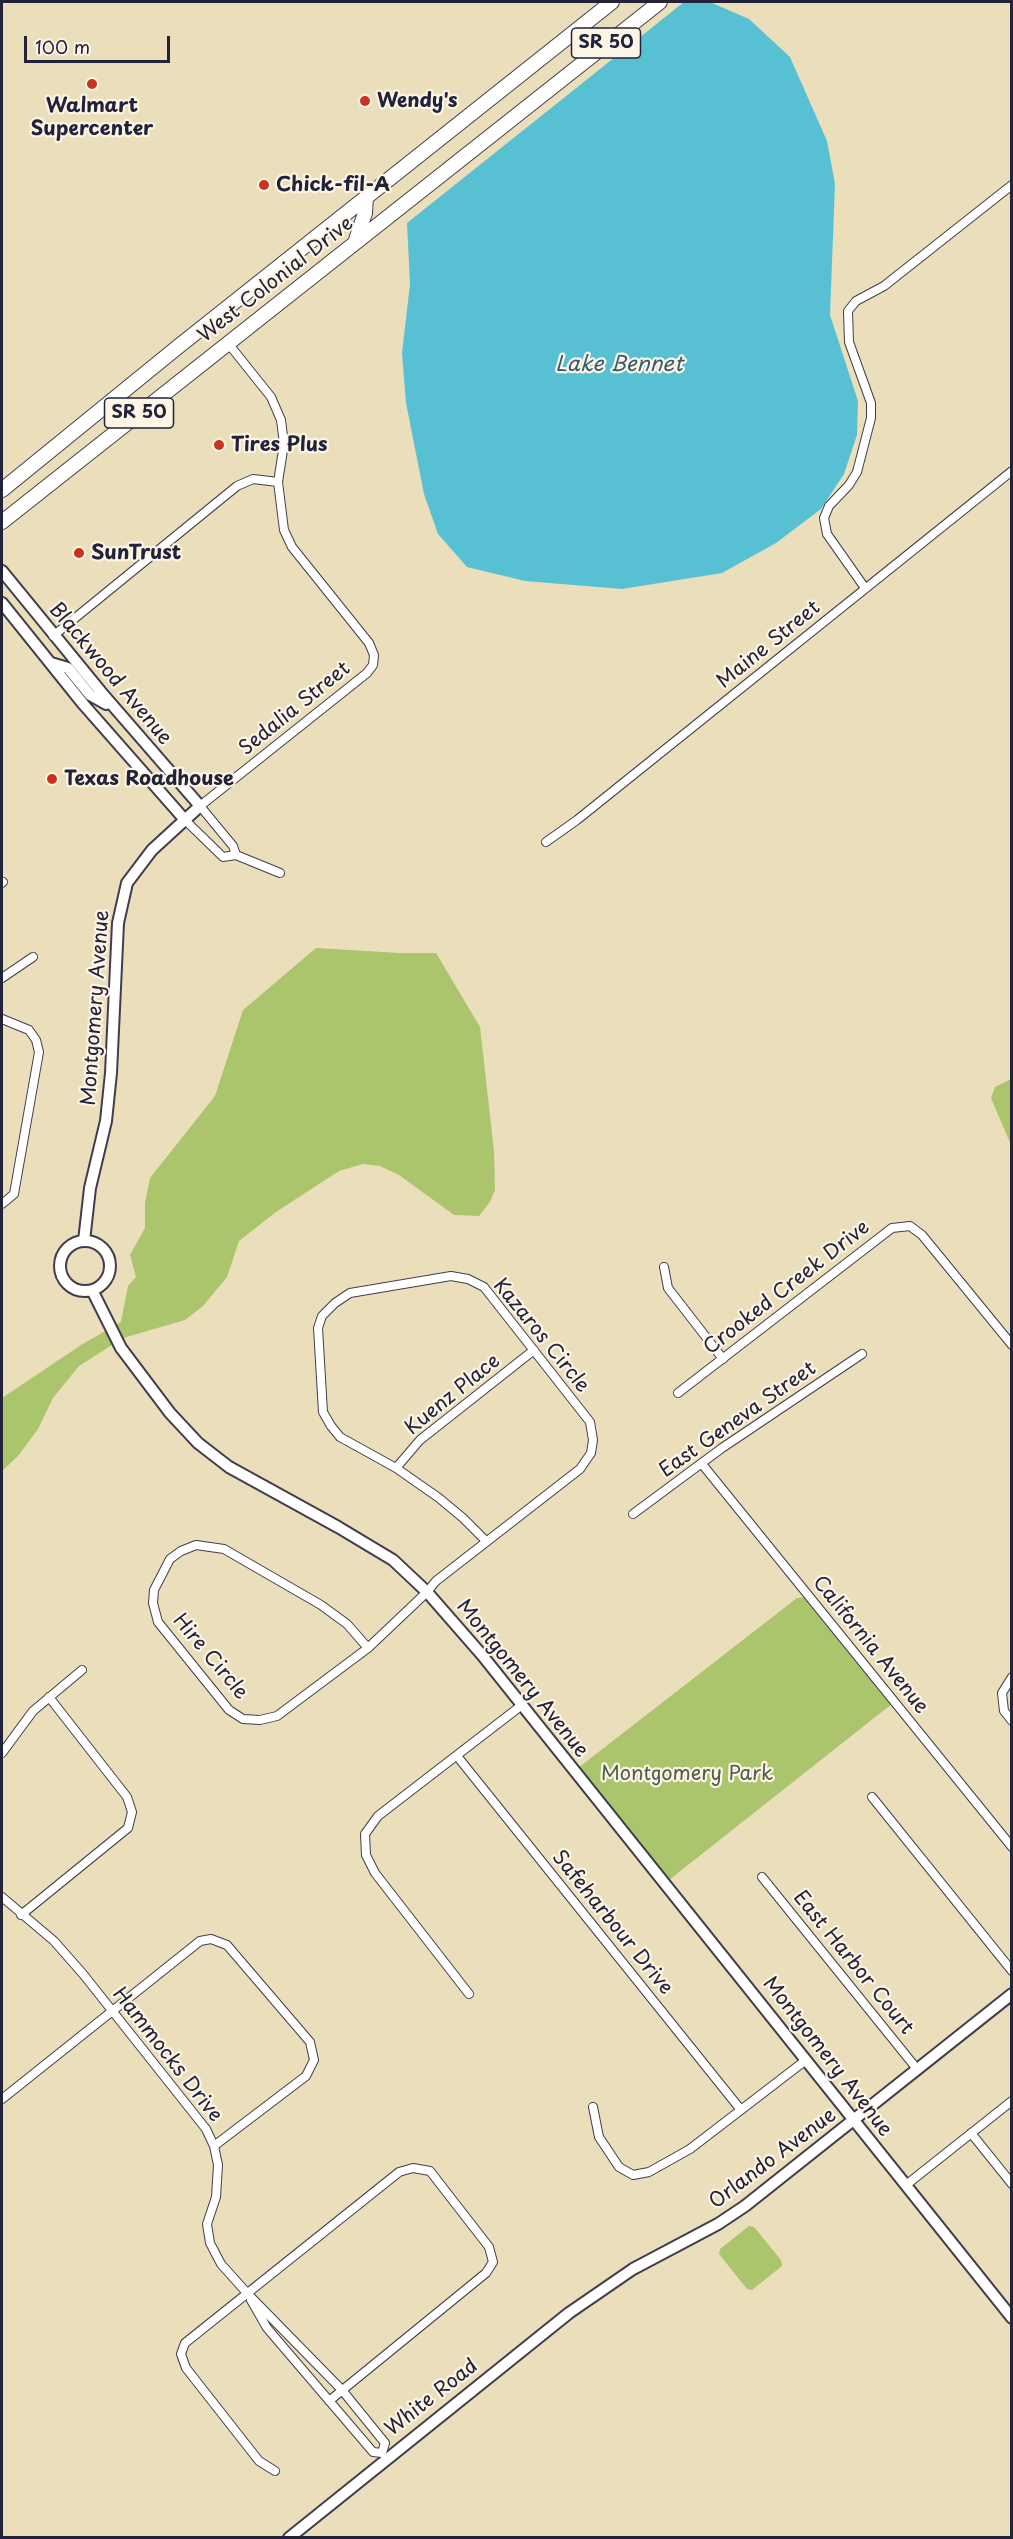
<!DOCTYPE html>
<style>
body{margin:0}
#map{position:relative;width:1013px;height:2539px;overflow:hidden;background:#ebdeba;font-family:"Playpen Sans",sans-serif}
canvas{display:block}
.frame{position:absolute;inset:0;border:3px solid #22223b;pointer-events:none}
.scale{position:absolute;left:24px;top:36px;width:146px;height:27px;box-sizing:border-box;border:3px solid #22223b;border-top:0;padding-left:8px;font-size:18px;line-height:21px;white-space:nowrap;color:#22223b;-webkit-text-stroke:4px #fcf5e5;paint-order:stroke}
</style>
<div id="map">
<canvas width="1013" height="2539"></canvas>
<div class="frame"></div>
<div class="scale">100 m</div>
</div>
<script>
const g = document.querySelector('canvas').getContext('2d');
g.lineJoin = 'round';
function fillPath(path, color) {
  g.fillStyle = color;
  g.fill(path, 'evenodd');
}
function toPath(rows) {
  const path = new Path2D();
  for (const r of rows) {
    if (r.length === 3) {
      path.moveTo(r[0] + r[2], r[1]);
      path.arc(r[0], r[1], r[2], 0, 2 * Math.PI);
      continue;
    }
    path.moveTo(r[0], r[1]);
    for (let i = 2; i < r.length; i += 2) path.lineTo(r[i], r[i + 1]);
  }
  return path;
}
function trace(path, color, width, dash) {
  g.strokeStyle = color;
  g.lineWidth = width;
  g.lineCap = dash ? 'butt' : 'round';
  g.setLineDash(dash || []);
  g.stroke(path);
}
function label(font, color, halo, rows, align = 'center') {
  g.font = font + ' "Playpen Sans",sans-serif';
  g.lineWidth = 4.5;
  g.setLineDash([]);
  g.textBaseline = 'middle';
  g.strokeStyle = halo;
  g.fillStyle = color;
  for (const [text, x, y, turn = 0] of rows) {
    g.save();
    g.translate(x, y);
    g.rotate((+turn || 0) * Math.PI / 180);
    g.textAlign = isNaN(turn) ? turn : align;
    if (halo) g.strokeText(text, 0, 0);
    g.fillText(text, 0, 0);
    g.restore();
  }
}
const green = toPath([
 [316,948,399,953,436,953,480,1027,494,1151,495,1190,490,1202,479,1216,454,1215,399,1175,380,1166,363,1164,339,1171,276,1212,239,1241,227,1277,203,1306,185,1320,123,1338,79,1366,53,1398,38,1429,18,1456,2,1471,2,1398,81,1345,121,1322,128,1286,136,1277,130,1255,145,1228,145,1203,150,1178,215,1096,243,1010],
 [1011,1079,1011,1145,991,1098,995,1087],
 [806,1597,893,1703,669,1880,578,1768,797,1598],
 [749,2226,754,2227,781,2260,782,2266,752,2290,747,2289,719,2254,720,2249]
]);
const water = toPath([
 [684,2,710,2,749,19,790,57,827,141,835,184,830,315,858,401,857,435,844,474,821,509,776,543,722,573,622,589,525,581,467,567,438,534,424,494,406,403,402,353,410,284,407,223]
]);
const street = toPath([
 [227,342,271,397,281,420,284,444,278,482,284,530,292,547,369,643,374,655,373,665,367,673,200,806,233,846,236,855],
 [865,588,827,534,824,518,829,506,849,485,857,472,871,418,871,403,849,342,848,311,856,301,884,286,1012,185],
 [53,636,237,486,253,479,278,482],
 [185,820,223,857,236,855,280,873],
 [546,842,577,820,1012,471],
 [2,883,3,882],
 [2,978,33,957],
 [2,1019,29,1030,36,1040,39,1052,14,1194,2,1204],
 [664,1267,668,1288,723,1359],
 [678,1393,892,1228,910,1226,922,1235,1012,1345],
 [702,1464,1012,1847],
 [396,1468,420,1440,534,1350],
 [633,1514,722,1448,862,1354],
 [368,1648,347,1624,321,1605,224,1549,196,1545,181,1551,170,1559,154,1590,153,1603,158,1622,229,1710,243,1719,260,1720,277,1716,368,1648,427,1592,436,1581,580,1469,591,1453,593,1440,590,1422,484,1287,468,1279,451,1276,350,1293,335,1303,322,1316,318,1328,323,1412,331,1426,340,1437,396,1468,439,1498,463,1518,486,1541],
 [1012,1677,1002,1693,1004,1711,1012,1721],
 [2,1753,33,1711,82,1670],
 [457,1756,741,2110],
 [872,1797,1012,1971],
 [762,1877,917,2069],
 [2,1897,54,1941,83,1974,206,2129,214,2146,218,2165,216,2197,207,2224,210,2243,221,2264,247,2293,342,2390,385,2443,382,2453],
 [21,1915,128,1828,132,1812,127,1797,49,1697],
 [469,1994,375,1873,366,1855,365,1834,378,1816,522,1705],
 [2,2099,200,1941,211,1939,227,1945,310,2042,314,2060,306,2076,214,2146],
 [593,2107,599,2137,619,2167,633,2175,649,2172,690,2149,806,2060],
 [971,2133,1012,2184],
 [906,2185,1012,2101],
 [251,2300,267,2328,373,2452,382,2453],
 [275,2471,259,2461,186,2368,181,2354,185,2343,399,2172,413,2168,430,2171,489,2247,493,2262,486,2273,329,2401]
]);
const secondary = toPath([
 [2,571,101,692,200,806,152,850,127,883,118,923,111,1073,106,1121,90,1188,84,1241],
 [2,603,84,705,185,820],
 [51,663,68,668,90,695,106,704],
 [85,1266,25],
 [92,1290,121,1348,170,1413,198,1443,229,1467,338,1527,393,1560,427,1592,482,1655,1012,2318],
 [289,2538,569,2313,633,2269,718,2224,745,2206,1012,1994]
]);
const highway = toPath([
 [355,243,365,213,366,197],
 [2,490,179,346,612,2],
 [2,522,660,2]
]);
const markers = [
 [92,84,6,"#c8321e"],
 [365,101,6,"#c8321e"],
 [264,185,6,"#c8321e"],
 [219,445,6,"#c8321e"],
 [79,553,6,"#c8321e"],
 [52,779,6,"#c8321e"]
];
const shields = [
 [606,43,69],
 [139,413,69]
];
const shieldNames = [
 ["SR 50",606,43],
 ["SR 50",139,413]
];
const poiNames = [
 ["Wendy's",377,101],
 ["Walmart",92,106,"center"],
 ["Supercenter",92,129,"center"],
 ["Chick-fil-A",276,185],
 ["Tires Plus",231,445],
 ["SunTrust",91,553],
 ["Texas Roadhouse",64,779]
];
const streetNames = [
 ["West Colonial Drive",276,280,-38],
 ["Maine Street",769,645,-39],
 ["Blackwood Avenue",110,674,50],
 ["Sedalia Street",295,709,-39],
 ["Montgomery Avenue",96,1008,-86],
 ["Crooked Creek Drive",787,1288,-38],
 ["Kazaros Circle",541,1336,51],
 ["Kuenz Place",453,1395,-39],
 ["East Geneva Street",738,1420,-35],
 ["California Avenue",870,1645,51],
 ["Hire Circle",210,1657,50],
 ["Montgomery Avenue",522,1679,51],
 ["Safeharbour Drive",612,1923,51],
 ["East Harbor Court",853,1963,51],
 ["Hammocks Drive",167,2055,52],
 ["Montgomery Avenue",827,2057,52],
 ["Orlando Avenue",773,2159,-37],
 ["White Road",432,2398,-38]
];
const parkNames = [
 ["Montgomery Park",687,1774]
];
const waterNames = [
 ["Lake Bennet",619,365]
];
fillPath(green, '#aac56b');
fillPath(water, '#57c1d3');
trace(street, '#403e4e', 10);
trace(secondary, '#403e4e', 14);
trace(highway, '#403e4e', 16);
trace(street, '#fff', 8);
trace(secondary, '#fff', 10);
trace(highway, '#fff', 14);
for (const [x, y, r, color] of markers) {
  const dot = new Path2D();
  dot.arc(x, y, r, 0, 2 * Math.PI);
  g.fillStyle = color;
  g.fill(dot);
  trace(dot, '#fcf5e5', 2);
}
for (const [x, y, w] of shields) {
  const box = new Path2D();
  box.roundRect(x - w / 2, y - 15, w, 30, 4.5);
  g.fillStyle = '#fcf5e5';
  g.fill(box);
  trace(box, '#22223b', 1.5);
}
label('bold 18px', '#22223b', null, shieldNames);
label('bold 20px', '#22223b', '#fcf5e5', poiNames, 'left');
label('20px', '#22223b', '#fcf5e5', streetNames);
label('20px', '#525b4c', '#fcf5e5', parkNames);
label('italic 21px', '#355a70', '#fcf5e5', waterNames);
</script>
